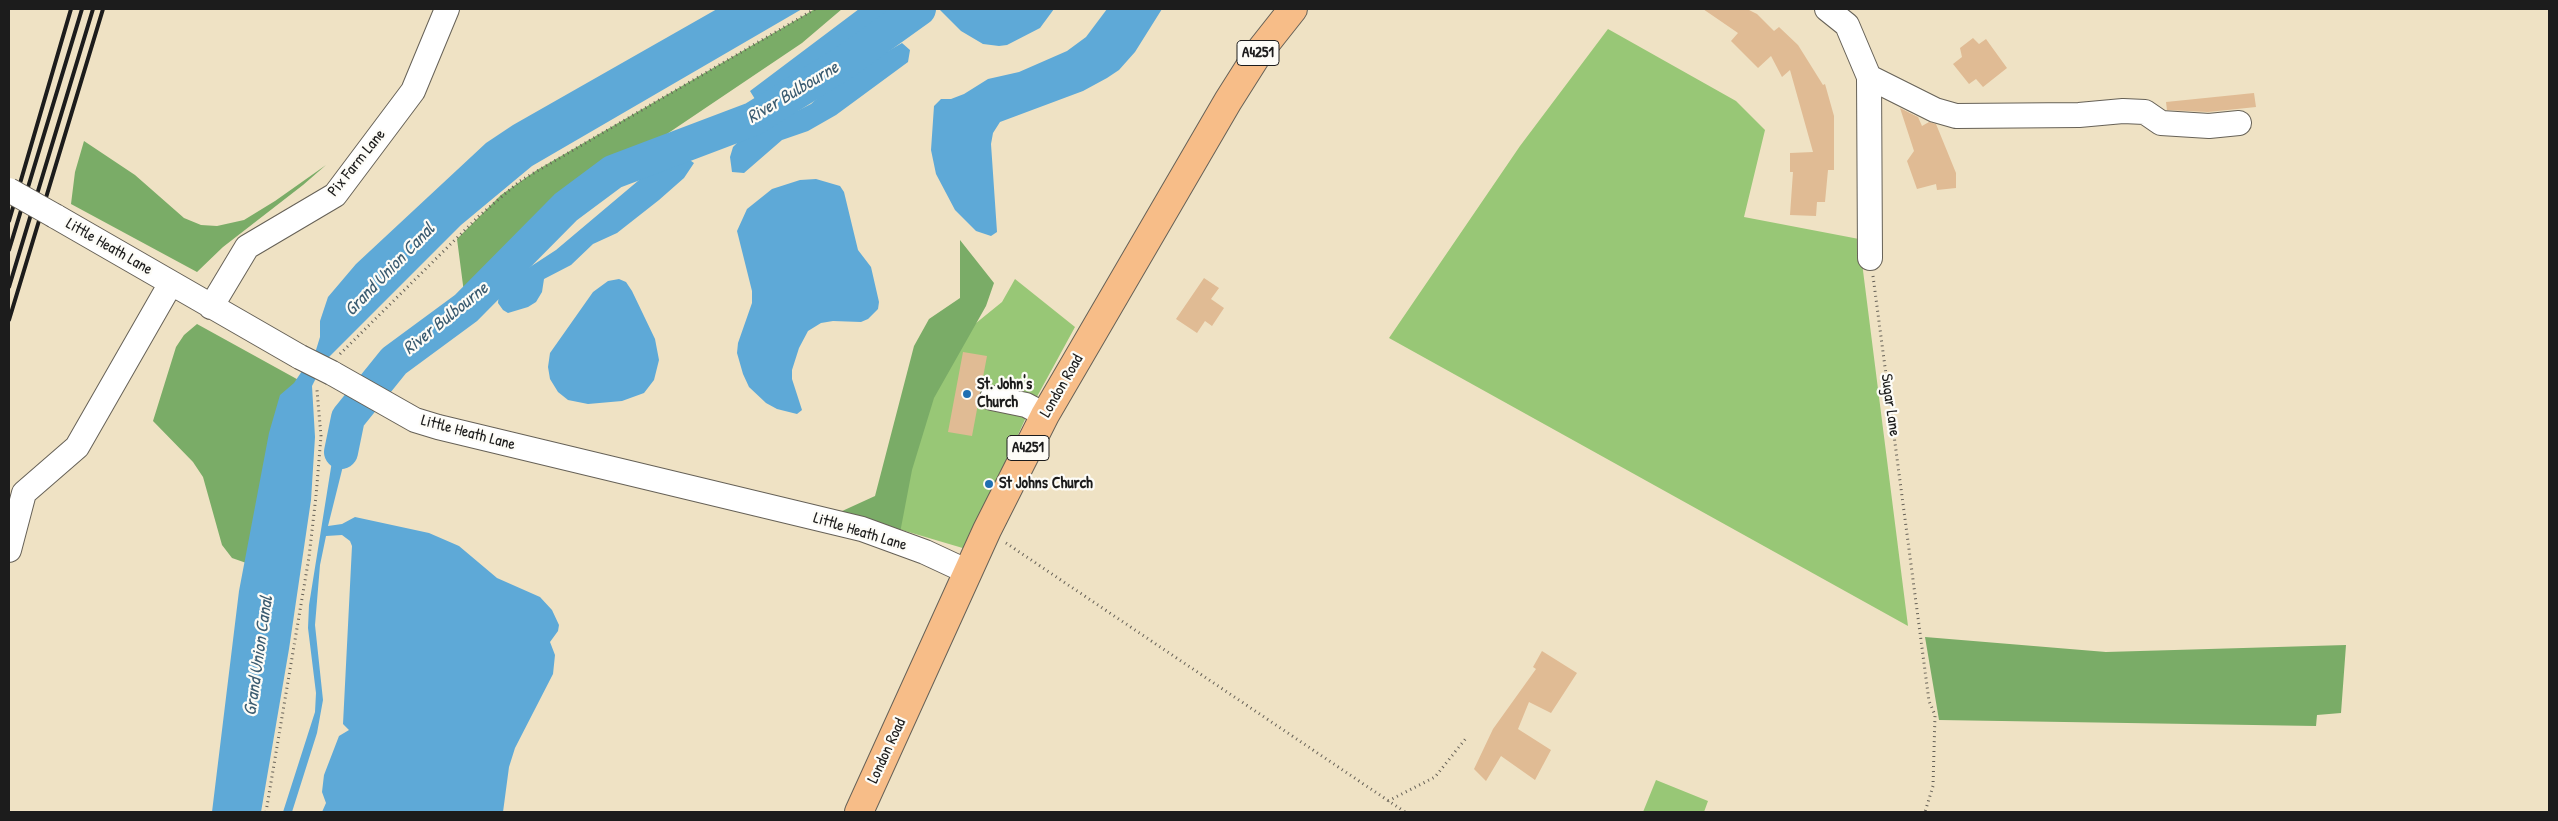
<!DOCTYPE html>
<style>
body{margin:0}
#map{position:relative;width:2558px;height:821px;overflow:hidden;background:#efe2c4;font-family:"Patrick Hand",sans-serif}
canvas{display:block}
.frame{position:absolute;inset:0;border:10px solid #1c1c1c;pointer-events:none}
</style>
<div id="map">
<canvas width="2558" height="821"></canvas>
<div class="frame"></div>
</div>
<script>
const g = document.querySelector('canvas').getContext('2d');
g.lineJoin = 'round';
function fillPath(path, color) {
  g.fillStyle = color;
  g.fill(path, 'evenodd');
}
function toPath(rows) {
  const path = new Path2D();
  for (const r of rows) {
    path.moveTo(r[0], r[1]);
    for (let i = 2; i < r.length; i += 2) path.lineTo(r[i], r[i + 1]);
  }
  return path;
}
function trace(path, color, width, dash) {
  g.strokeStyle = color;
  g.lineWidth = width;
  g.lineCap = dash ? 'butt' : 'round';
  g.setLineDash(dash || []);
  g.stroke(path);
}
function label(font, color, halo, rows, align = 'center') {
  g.font = font + ' "Patrick Hand",sans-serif';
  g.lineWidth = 4.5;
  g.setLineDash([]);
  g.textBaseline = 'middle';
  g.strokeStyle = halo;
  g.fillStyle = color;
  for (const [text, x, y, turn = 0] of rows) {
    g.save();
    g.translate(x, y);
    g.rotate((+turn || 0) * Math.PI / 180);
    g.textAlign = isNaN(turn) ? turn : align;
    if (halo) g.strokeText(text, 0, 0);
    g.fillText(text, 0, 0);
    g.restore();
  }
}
const green = toPath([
 [1608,29,1736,101,1765,130,1744,217,1859,239,1908,626,1389,338,1520,146],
 [1015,279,1075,327,1027,415,966,549,895,528,944,349,1002,302],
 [1656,780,1708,801,1704,812,1643,812]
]);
const forest = toPath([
 [815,9,842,9,802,43,652,144,566,207,466,308,457,239,501,195,537,170],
 [84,141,135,175,184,218,201,225,217,226,244,220,275,201,326,165,303,185,223,247,197,272,71,204,75,172],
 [960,240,994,283,986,306,934,398,912,470,900,533,840,512,875,496,914,346,929,319,960,298],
 [197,324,304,383,252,565,232,558,222,545,203,477,193,462,153,421,176,347,184,335],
 [1925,637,2106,652,2346,645,2341,713,2317,715,2316,726,1939,720]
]);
const water = toPath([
 [717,9,802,9,532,166,461,225,324,362,312,386,315,437,311,500,289,649,261,812,212,812,239,591,269,433,280,395,294,383,316,350,320,337,320,321,328,297,356,264,486,143,513,125],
 [859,9,910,9,876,33,758,104,750,91],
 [939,9,1054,9,1040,28,1007,45,999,46,983,44,961,31],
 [1107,9,1162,9,1135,52,1119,70,1107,78,1083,91,1000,122,993,133,991,144,997,232,991,236,976,231,955,210,936,174,931,150,934,106,941,99,951,99,964,94,988,79,1019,72,1067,51,1086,37],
 [902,43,910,50,908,62,836,115,808,131,782,140,744,173,732,172,730,157,733,147,741,139,811,104,835,82],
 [684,156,694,163,684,178,659,200,617,233,593,244,571,265,544,279,542,292,536,302,528,307,508,313,503,310,498,303,499,292,513,278,556,250,645,175],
 [816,179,840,186,844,192,858,250,871,267,879,302,878,309,868,319,861,322,833,321,821,323,808,331,799,348,792,370,792,379,802,410,797,414,777,409,766,403,749,387,743,374,737,353,738,343,752,303,752,291,737,231,747,209,772,189,800,180],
 [619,279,626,282,632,291,655,339,659,360,654,380,644,393,622,401,588,404,568,400,558,392,550,379,548,367,550,353,593,292,608,281],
 [341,405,357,410,328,526,342,524,355,517,429,533,459,546,497,578,540,597,552,610,559,625,558,631,550,642,555,655,553,674,515,748,509,767,503,812,322,812,326,803,322,792,324,775,339,736,349,730,343,724,352,546,350,541,342,535,326,536,320,565,315,625,323,700,317,733,292,812,283,812,315,712,316,693,308,628,309,605]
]);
const river = toPath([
 [341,452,348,418,394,361,466,308,566,207,613,172,753,119,845,62,919,9]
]);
const building = toPath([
 [1703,9,1747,9,1757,14,1774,31,1779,27,1798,45,1823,85,1825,84,1834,116,1834,170,1828,170,1825,202,1817,202,1816,216,1790,215,1793,172,1790,172,1790,153,1813,152,1790,70,1782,77,1771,56,1758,68,1731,41,1738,33],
 [1973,38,1979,44,1986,39,2007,68,1983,87,1976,79,1969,84,1953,64,1962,57,1960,48],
 [2254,93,2256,107,2208,112,2167,110,2166,102],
 [1900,108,1918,117,1922,126,1929,122,1936,124,1956,173,1956,188,1937,190,1936,184,1917,189,1907,161,1914,151],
 [1204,278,1219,288,1211,299,1224,308,1212,326,1205,321,1197,333,1176,319],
 [963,352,987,356,972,436,948,432],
 [1542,651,1577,673,1551,713,1529,702,1518,729,1551,750,1535,780,1501,756,1486,781,1474,769,1493,729,1536,669,1533,667]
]);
const path = toPath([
 [1873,276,1929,701,1935,715,1933,786,1925,812],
 [340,354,479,216,520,181,815,9],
 [1006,543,1405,812],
 [1388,801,1435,777,1467,737],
 [266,812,309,557,316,496,321,436,317,390]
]);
const minor = toPath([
 [1827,9,1847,25,1869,77,1870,258],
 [1869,77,1935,110,1956,116,2079,115,2123,111,2145,112,2161,123,2209,126,2239,123],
 [55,216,300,357],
 [211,307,247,247,335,195,413,91,447,9],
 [332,373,415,420,438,427,862,529,925,552,968,572],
 [992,398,1026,405,1045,415],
 [9,550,24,493,77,447,171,283]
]);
const major = toPath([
 [859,812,987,530,1045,415,1228,101,1259,52,1293,9]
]);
const rail = toPath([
 [9,221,71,9],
 [9,250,82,9],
 [9,287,93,9],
 [9,320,103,9]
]);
const minorBridge = toPath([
 [9,190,55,216],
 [300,357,332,373]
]);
const markers = [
 [967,394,5,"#1f6fb2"],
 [989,484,5,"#1f6fb2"]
];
const shields = [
 [1258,53,42],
 [1028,448,42]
];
const shieldNames = [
 ["A4251",1258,53],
 ["A4251",1028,448]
];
const streetNames = [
 ["Pix Farm Lane",357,163,-51],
 ["Little Heath Lane",109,247,30],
 ["London Road",1062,386,-60],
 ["Sugar Lane",1890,405,82],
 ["Little Heath Lane",468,433,15],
 ["Little Heath Lane",860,532,17],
 ["London Road",887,751,-65]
];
const poiNames = [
 ["St. John's",977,385],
 ["Church",977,403],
 ["St Johns Church",999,484]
];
const waterNames = [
 ["River Bulbourne",793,93,-31],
 ["Grand Union Canal",390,270,-46],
 ["River Bulbourne",446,319,-39],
 ["Grand Union Canal",259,656,-82]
];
fillPath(green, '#98c776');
fillPath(forest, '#7aac67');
fillPath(water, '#5ea9d7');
trace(river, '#5ea9d7', 34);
fillPath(building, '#e0bb94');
trace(minor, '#666157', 26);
trace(major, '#666157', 30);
trace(path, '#666157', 3, [1, 4]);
trace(minor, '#fff', 24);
trace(major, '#f7bd88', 28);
trace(rail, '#1c1c1c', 4);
trace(minorBridge, '#666157', 26, []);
trace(minorBridge, '#fff', 24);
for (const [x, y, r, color] of markers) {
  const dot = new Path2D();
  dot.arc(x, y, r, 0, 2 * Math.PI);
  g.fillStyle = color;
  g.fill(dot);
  trace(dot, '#fdfcf7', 2);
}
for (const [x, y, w] of shields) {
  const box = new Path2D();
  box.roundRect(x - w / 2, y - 12.5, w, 25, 4);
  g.fillStyle = '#fdfcf7';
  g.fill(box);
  trace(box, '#1c1c1c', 1);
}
label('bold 15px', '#1c1c1c', null, shieldNames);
label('16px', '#1c1c1c', '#fdfcf7', streetNames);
label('bold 16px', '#1c1c1c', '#fdfcf7', poiNames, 'left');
label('italic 18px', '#3a5b70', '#fdfcf7', waterNames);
</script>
